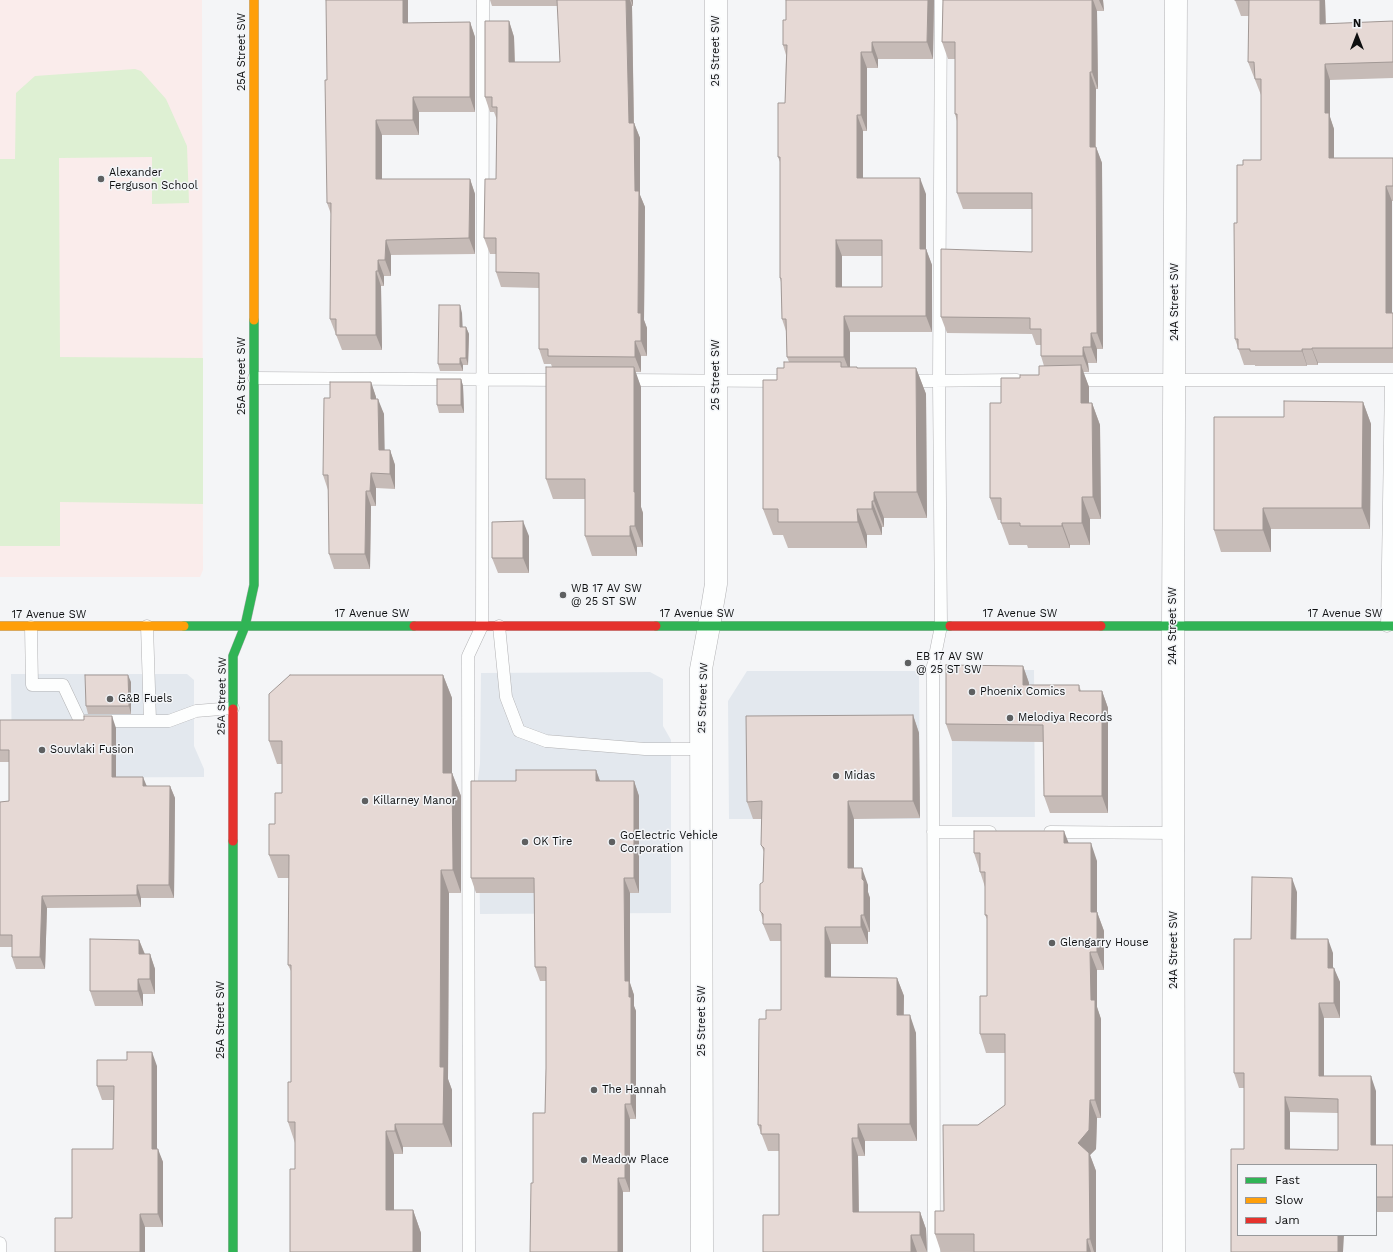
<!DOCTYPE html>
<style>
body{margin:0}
#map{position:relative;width:1393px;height:1252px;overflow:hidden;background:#f4f5f7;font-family:"Work Sans",sans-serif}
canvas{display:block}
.legend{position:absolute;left:1237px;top:1164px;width:140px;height:72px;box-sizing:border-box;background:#f3f5f8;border:1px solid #97999b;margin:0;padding:5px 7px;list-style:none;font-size:12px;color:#0e0f10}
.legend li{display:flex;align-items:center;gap:8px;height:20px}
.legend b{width:20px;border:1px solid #97999b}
.north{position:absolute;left:1337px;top:16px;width:40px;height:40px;-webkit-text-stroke:3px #f3f5f8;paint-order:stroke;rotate:0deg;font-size:11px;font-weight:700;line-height:16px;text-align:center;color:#0e0f10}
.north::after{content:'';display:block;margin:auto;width:14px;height:18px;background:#0e0f10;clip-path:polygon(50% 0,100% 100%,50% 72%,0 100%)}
</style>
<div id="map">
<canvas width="1393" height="1252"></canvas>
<ul class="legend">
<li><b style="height:5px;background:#30b455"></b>Fast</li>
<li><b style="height:5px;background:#ff9f0a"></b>Slow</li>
<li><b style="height:5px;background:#e5322d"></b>Jam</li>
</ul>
<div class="north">N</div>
</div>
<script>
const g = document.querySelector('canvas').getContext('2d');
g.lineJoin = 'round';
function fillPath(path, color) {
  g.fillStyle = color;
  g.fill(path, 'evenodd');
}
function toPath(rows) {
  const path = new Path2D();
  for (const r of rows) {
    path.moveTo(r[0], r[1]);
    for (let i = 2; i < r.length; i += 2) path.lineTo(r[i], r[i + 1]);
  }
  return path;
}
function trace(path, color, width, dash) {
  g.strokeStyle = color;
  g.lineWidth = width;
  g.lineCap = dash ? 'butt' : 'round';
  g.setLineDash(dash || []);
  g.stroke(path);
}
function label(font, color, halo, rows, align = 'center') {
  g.font = font + ' "Work Sans",sans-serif';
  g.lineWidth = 3;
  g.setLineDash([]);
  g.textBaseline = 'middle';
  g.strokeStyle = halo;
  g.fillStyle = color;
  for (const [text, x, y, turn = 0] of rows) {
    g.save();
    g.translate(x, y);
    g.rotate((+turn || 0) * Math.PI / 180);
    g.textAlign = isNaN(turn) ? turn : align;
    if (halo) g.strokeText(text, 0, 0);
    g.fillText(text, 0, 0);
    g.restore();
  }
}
const built = toPath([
 [1034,670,1035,817,952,817,952,671],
 [747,671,919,671,920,819,729,819,728,701],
 [650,672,663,679,663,726,671,740,671,913,480,914,478,778,480,764,481,673],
 [11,674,187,674,194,680,194,746,204,769,204,777,12,778]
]);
const education = toPath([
 [0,0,202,0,203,570,200,577,0,577]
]);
const green = toPath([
 [135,69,141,71,166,99,187,146,189,203,152,204,152,157,59,158,60,357,203,358,203,504,60,502,60,546,0,546,0,159,15,159,16,93,35,76]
]);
const lane = toPath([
 [254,378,563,380],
 [623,380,779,381],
 [1071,380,1393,380],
 [905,381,1017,380],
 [147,626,150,721],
 [499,626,506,697,519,731,546,741,645,749,701,749],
 [1387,626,1391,380],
 [31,627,32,685,63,685,80,721,169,721,196,711,233,708],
 [933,832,990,832],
 [1050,832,1173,833],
 [0,1243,0,1252],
 [469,1252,468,656,482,626,483,0],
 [934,1252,933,666,941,626,939,381,941,0]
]);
const street = toPath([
 [702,1252,701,669,709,626,716,584,716,0],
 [1174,1252,1173,626,1176,0]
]);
const fast = toPath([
 [184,626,414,626],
 [656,626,950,626],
 [1101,626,1393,626],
 [233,709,233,656,245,626,254,585,254,320],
 [233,841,233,1252]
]);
const slow = toPath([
 [254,0,254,320],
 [0,626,184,626]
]);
const jam = toPath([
 [414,626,656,626],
 [950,626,1101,626],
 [233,709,233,841]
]);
const wall = toPath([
 [408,0,408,23,470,22,475,37,475,112,419,112,419,135,382,135,382,179,470,179,475,194,475,254,391,255,391,276,384,276,384,286,381,286,382,350,342,350,330,319,331,214,327,203,327,80],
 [490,0,633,0,633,6,632,6,634,123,640,138,640,195,645,207,644,320,647,328,647,356,641,356,641,372,635,372,641,387,641,507,643,513,643,547,637,547,637,556,592,556,585,536,585,499,553,499,546,479,552,367,551,364,544,364,539,349,539,288,501,287,496,272,496,254,490,254,484,238,496,179,497,120,494,112,490,112,485,97,509,21,514,37,515,62,560,62,558,6,492,6],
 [786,0,934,0,933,59,878,59,878,68,867,68,867,131,863,131,863,178,926,194,926,249,932,265,932,332,850,332,850,367,858,368,916,368,926,394,927,518,884,518,884,527,882,527,882,535,867,535,867,548,788,548,783,535,773,535,763,509,777,380,784,368,789,362,787,357,786,331,782,319,781,282,780,278,780,162,778,157,785,103,786,55,783,45,786,20],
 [842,256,882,256,882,287,842,287],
 [943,0,1103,0,1104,11,1097,11,1098,89,1096,89,1096,147,1102,163,1103,349,1097,349,1097,363,1088,363,1089,372,1083,372,1089,387,1089,403,1092,403,1100,425,1101,519,1090,519,1090,545,1070,545,1070,548,1028,548,1027,545,1009,545,1001,523,1001,520,998,520,990,498,1001,403,1020,378,1039,375,1044,366,1041,356,1041,345,1036,345,1032,334,947,333,941,317,1032,252,1032,209,963,209,957,193,957,121,955,114,955,59,948,59,942,42],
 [1235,0,1325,0,1326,24,1393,21,1393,78,1330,80,1330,117,1334,129,1334,158,1393,158,1393,201,1392,201,1392,313,1393,313,1393,363,1318,363,1318,365,1307,365,1307,366,1255,366,1255,365,1244,365,1235,339,1237,223,1243,165,1261,160,1261,95,1248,62,1249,16,1241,16],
 [462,313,462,327,466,327,469,334,468,365,463,365,463,371,440,371,438,364],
 [461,379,463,386,464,413,439,413,437,405],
 [371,382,376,397,376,399,384,414,384,450,390,450,395,465,395,489,376,488,376,506,371,506,370,569,334,569,329,554,328,490,323,475,330,398],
 [1363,402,1371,424,1370,529,1271,529,1271,552,1221,552,1214,530,1284,417],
 [529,536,529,573,498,573,492,558],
 [1023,666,1029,683,1029,685,1079,685,1081,691,1102,691,1108,708,1108,813,1050,813,1044,796,1043,742,952,741,946,724],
 [443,675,452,698,452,773,461,796,461,893,449,893,448,1079,452,1090,452,1147,403,1147,403,1154,394,1154,394,1210,413,1210,421,1233,421,1252,295,1169,295,1143,288,1122,291,1082,291,971,288,965,289,878,278,878,269,855,282,793,282,764,277,764,269,741],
 [131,682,131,714,88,714,86,706],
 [913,715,919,733,920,818,854,819,854,868,868,885,868,892,870,898,870,932,868,932,868,944,831,944,831,977,897,978,904,996,904,1015,916,1033,917,1141,865,1141,865,1156,858,1156,859,1212,920,1212,926,1229,927,1252,763,1252,779,1215,779,1151,768,1151,758,1125,766,1019,781,1010,781,941,770,941,763,924,763,920,760,911,763,882,764,852,761,845,762,819,753,819,747,802],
 [0,720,116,728,116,777,147,786,170,786,175,798,174,898,141,898,141,907,47,908,45,969,16,969,12,957,12,947,0,947,0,802,9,801,9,762,0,762],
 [596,770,600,781,634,781,639,796,639,893,630,893,630,983,634,995,634,1006,636,1011,636,1119,630,1119,630,1192,623,1192,533,1183,545,1113,546,1068,546,981,540,981,535,967,534,893,476,893,471,878,516,781],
 [1069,843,1097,861,1097,912,1104,931,1104,970,1097,970,1097,1007,1101,1019,1101,1118,1097,1118,1096,1149,1090,1155,1096,1171,1096,1252,941,1252,935,1234,978,1125,1005,1105,1005,1053,986,1053,980,1034,987,996,987,919,985,915,985,887,974,853],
 [1297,892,1296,939,1333,953,1333,968,1340,982,1340,1018,1324,1018,1324,1076,1376,1091,1376,1145,1393,1145,1393,1212,1376,1212,1376,1165,1244,1149,1244,1088,1239,1088,1234,1073,1251,939],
 [1290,1112,1338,1113,1338,1150,1290,1149],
 [139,940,145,954,150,954,155,969,155,994,143,994,143,1006,95,1006,90,991],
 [157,1066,157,1149,163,1162,163,1227,145,1227,145,1252,72,1218,113,1149,114,1100,102,1100,97,1086]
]);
const shadedWall = toPath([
 [403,0,408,0,408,38,403,23],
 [626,0,630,0,632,6,634,138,629,123],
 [631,0,633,0,633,6],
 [928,0,934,0,933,59,927,42],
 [1092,0,1093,0,1097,11,1098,89,1092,72],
 [1099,0,1103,0,1104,11],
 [1320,0,1325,0,1326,40,1320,24],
 [509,21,514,37,515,77,509,62],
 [470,22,475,37,475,112,470,97],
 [872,42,878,59,878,68,872,52],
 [861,52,867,68,867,131,861,115],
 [1325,64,1330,80,1330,117,1334,129,1334,174,1329,158,1325,113],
 [1090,72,1096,89,1095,163,1090,147],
 [413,97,419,112,419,135,413,120],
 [857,115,863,131,863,194,857,178],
 [376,120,382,135,382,194,376,179],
 [634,123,640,138,640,195,645,207,644,320,647,328,647,356,641,341,638,313,635,191],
 [1096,147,1102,163,1103,349,1097,333],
 [920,178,926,194,926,265,920,249],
 [470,179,475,194,475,254,469,238],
 [1386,186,1392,201,1392,329,1386,313],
 [386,240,391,255,391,276,385,260],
 [836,240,842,256,842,304,836,287],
 [926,249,932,265,932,332,926,316],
 [378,260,384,276,384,286,378,271],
 [376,271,381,286,382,350,376,335],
 [460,305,462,313,463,334,460,327],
 [844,316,850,332,850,373,844,357],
 [466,327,469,334,468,365,466,358],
 [1091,333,1097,349,1097,363,1091,347],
 [635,341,641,356,641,372,635,357],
 [1083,347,1088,363,1089,372,1083,356],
 [1312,348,1318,363,1318,365,1312,349],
 [1302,349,1307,365,1307,366,1302,351],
 [460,358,463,365,463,371,460,364],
 [1081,365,1089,387,1089,425,1081,403],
 [634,367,641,387,641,507,643,513,643,547,635,526,634,492],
 [916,368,926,394,927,518,917,492],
 [461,379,463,386,464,413,461,405],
 [371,382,376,397,377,414,371,399],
 [378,399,384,414,385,465,379,450],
 [1363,402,1371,424,1370,529,1362,508],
 [1092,403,1100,425,1101,519,1093,497],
 [390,450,395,465,395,489,390,474],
 [371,473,376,488,376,506,370,491],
 [366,491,371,506,370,569,365,554],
 [874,492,884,518,884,527,874,501],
 [1082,497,1090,519,1090,545,1082,523],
 [872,501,882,527,882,535,872,509],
 [1263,508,1271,529,1271,552,1263,530],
 [857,509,867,535,867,548,858,522],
 [523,521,529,536,529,573,523,558],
 [1062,523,1070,545,1070,548,1062,526],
 [630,526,637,547,637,556,630,536],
 [1023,666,1029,683,1029,702,1023,685],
 [128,675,131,682,131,714,129,706],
 [443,675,452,698,452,796,443,773],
 [1102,691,1108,708,1108,813,1102,796],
 [913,715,919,733,920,818,913,801],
 [112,716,116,728,116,790,112,777],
 [596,770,601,784,596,781],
 [452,773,461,796,461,893,453,870],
 [143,777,148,789,143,786],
 [634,781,639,796,639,893,634,878],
 [170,786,175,798,174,898,169,885],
 [848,801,854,819,854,885,848,868],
 [1064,831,1071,849,1064,843],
 [1091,843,1097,861,1097,931,1091,912],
 [862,868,868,885,868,892,870,898,870,932,864,915,862,879],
 [441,870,449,893,448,1079,452,1090,452,1147,443,1124,440,1067],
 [624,878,630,893,630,983,634,995,634,1006,636,1011,636,1119,631,1104,625,981],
 [1292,878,1297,892,1296,953,1291,939],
 [137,885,141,898,141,907,137,895],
 [42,896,47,908,45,969,40,957],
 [1097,912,1104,931,1104,970,1097,952],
 [861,915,868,932,868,944,861,927],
 [825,927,831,944,831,995,825,977],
 [1328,939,1333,953,1333,982,1328,968],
 [139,940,145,955,139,954],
 [1090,952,1097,970,1097,1007,1101,1019,1101,1118,1095,1100,1091,1000],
 [150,954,155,969,155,994,150,979],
 [1334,968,1340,982,1340,1018,1334,1003],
 [897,978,904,996,903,1033,897,1015],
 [138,979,143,994,143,1006,138,991],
 [1319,1003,1324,1018,1324,1090,1319,1076],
 [910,1015,916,1033,917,1141,910,1124],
 [152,1052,157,1066,157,1162,152,1149],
 [1371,1076,1376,1091,1376,1159,1371,1145],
 [1285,1097,1290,1112,1290,1164,1285,1149],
 [1090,1100,1097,1118,1096,1149,1090,1155,1096,1171,1096,1252,1094,1252,1090,1239,1078,1143],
 [625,1104,630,1119,630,1192,625,1178],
 [395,1124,403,1147,403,1154,395,1131],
 [858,1124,865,1141,865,1156,858,1138],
 [386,1131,394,1154,394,1233,386,1210],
 [852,1138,858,1156,859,1229,853,1212],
 [158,1149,163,1162,163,1227,158,1214],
 [618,1178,623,1192,623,1252,618,1252],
 [413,1210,421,1233,421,1252,413,1252],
 [920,1212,926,1229,927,1252,920,1235],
 [140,1214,145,1227,145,1252,140,1252],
 [911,1235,917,1252,911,1252],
 [1338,1235,1344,1235,1343,1252,1338,1252],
 [1087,1239,1091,1252,1087,1252]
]);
const building = toPath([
 [326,0,403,0,403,23,470,22,470,97,413,97,413,120,376,120,376,179,470,179,469,238,386,240,385,260,378,260,378,271,376,271,376,335,336,335,336,319,330,319,331,203,327,203,325,80,327,80,326,0],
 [557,0,626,0,629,123,634,123,635,191,639,191,638,313,641,313,641,341,635,341,635,357,548,356,548,349,539,349,539,273,496,272,496,238,484,238,485,179,496,179,497,107,492,107,492,97,485,97,485,21,509,21,509,62,560,62,557,0],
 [786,0,928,0,927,42,872,42,872,52,861,52,861,115,857,115,857,178,920,178,920,249,926,249,926,316,844,316,844,357,787,357,786,319,782,319,781,278,780,278,780,157,778,157,778,103,785,103,787,45,783,45,783,20,786,20,786,0],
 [836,240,882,240,882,287,836,287,836,240],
 [943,0,1092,0,1092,72,1090,72,1090,147,1096,147,1097,333,1091,333,1091,347,1083,347,1083,356,1041,356,1041,329,1030,329,1030,318,941,317,941,249,1032,252,1032,193,957,193,957,114,955,114,955,42,942,42,943,0],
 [1235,0,1320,0,1320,24,1393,21,1393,62,1325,64,1325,113,1329,113,1329,158,1393,158,1393,186,1386,186,1386,313,1393,313,1393,348,1312,348,1312,349,1302,349,1302,351,1250,351,1250,349,1238,349,1238,339,1235,339,1234,223,1237,223,1237,165,1243,165,1243,160,1261,160,1261,79,1255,79,1254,62,1248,62,1249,0,1235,0],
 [439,305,460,305,460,327,466,327,466,358,460,358,460,364,438,364,439,305],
 [784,362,841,362,841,367,857,367,857,368,916,368,917,492,874,492,874,501,872,501,872,509,857,509,858,522,778,522,778,509,763,509,763,380,777,380,777,368,784,368,784,362],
 [1081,365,1081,403,1092,403,1093,497,1082,497,1082,523,1062,523,1062,526,1020,526,1020,523,1001,523,1001,498,990,498,990,403,1001,403,1001,378,1020,378,1020,375,1039,375,1039,366,1081,365],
 [546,367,634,367,634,492,635,492,635,526,630,526,630,536,585,536,585,479,546,479,546,367],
 [437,379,461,379,461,405,437,405,437,379],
 [330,382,371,382,371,399,378,399,379,450,390,450,390,474,371,473,370,491,366,491,365,554,329,554,328,475,323,475,324,398,330,398,330,382],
 [1284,401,1363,402,1362,508,1263,508,1263,530,1214,530,1214,417,1284,417,1284,401],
 [523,521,523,558,492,558,492,522,523,521],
 [946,665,1023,666,1023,685,1079,685,1079,691,1102,691,1102,796,1044,796,1043,725,946,724,946,665],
 [85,675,128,675,129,706,86,706,85,675],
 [290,675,443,675,443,773,452,773,453,870,441,870,440,1067,444,1067,443,1124,395,1124,395,1131,386,1131,386,1210,413,1210,413,1252,290,1252,290,1169,295,1169,295,1122,288,1122,288,1082,291,1082,291,965,288,965,289,855,269,855,269,824,275,824,275,793,282,793,282,741,269,741,269,694,290,675],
 [913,715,913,801,848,801,848,868,862,868,862,879,864,881,864,915,861,915,861,927,825,927,825,977,897,978,897,1015,910,1015,910,1124,858,1124,858,1138,852,1138,853,1212,920,1212,920,1235,911,1235,911,1252,763,1252,763,1215,779,1215,779,1134,761,1134,761,1125,758,1125,759,1019,766,1019,766,1010,781,1010,781,924,763,924,763,914,760,911,760,884,763,882,764,848,761,845,762,801,747,802,746,716,913,715],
 [84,716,112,716,112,777,143,777,143,786,170,786,169,885,137,885,137,895,42,896,40,957,12,957,12,935,0,935,0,802,9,801,9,750,0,750,0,720,84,720,84,716],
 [516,770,596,770,596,781,634,781,634,878,624,878,625,981,629,981,629,997,631,997,631,1104,625,1104,625,1178,618,1178,618,1252,530,1252,531,1183,533,1183,533,1113,545,1113,546,1068,546,967,535,967,534,878,471,878,471,781,516,781,516,770],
 [974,831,1064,831,1064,843,1091,843,1091,912,1097,912,1097,952,1090,952,1091,1000,1095,1000,1095,1100,1090,1100,1089,1130,1078,1143,1089,1153,1090,1239,1087,1239,1087,1252,974,1252,974,1234,935,1234,935,1211,944,1211,943,1125,978,1125,1005,1105,1005,1034,980,1034,980,996,987,996,987,915,985,915,985,872,980,872,980,853,974,853,974,831],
 [1252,877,1292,878,1291,939,1328,939,1328,968,1334,968,1334,1003,1319,1003,1319,1076,1371,1076,1371,1145,1393,1145,1393,1197,1376,1197,1376,1165,1238,1165,1238,1235,1338,1235,1338,1252,1231,1252,1231,1149,1244,1149,1244,1073,1234,1073,1234,939,1251,939,1252,877],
 [1285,1097,1338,1099,1338,1150,1285,1149,1285,1097],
 [90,939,139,940,139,954,150,954,150,979,138,979,138,991,90,991,90,939],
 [127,1052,152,1052,152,1149,158,1149,158,1214,140,1214,140,1252,55,1252,55,1218,72,1218,72,1149,113,1149,114,1086,97,1086,97,1060,127,1060,127,1052]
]);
const markers = [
 [101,179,4,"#5e6061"],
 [563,595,4,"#5e6061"],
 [908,663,4,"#5e6061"],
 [972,692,4,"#5e6061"],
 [110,699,4,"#5e6061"],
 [1010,718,4,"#5e6061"],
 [42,750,4,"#5e6061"],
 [836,776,4,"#5e6061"],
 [365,801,4,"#5e6061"],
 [525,842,4,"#5e6061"],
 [612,842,4,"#5e6061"],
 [1052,943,4,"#5e6061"],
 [594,1090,4,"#5e6061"],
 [584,1160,4,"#5e6061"]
];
const streetNames = [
 ["25 Street SW",716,51,-90],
 ["25A Street SW",242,52,-90],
 ["24A Street SW",1175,302,-90],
 ["25 Street SW",716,375,-90],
 ["25A Street SW",242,376,-90],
 ["17 Avenue SW",372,614],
 ["17 Avenue SW",697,614],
 ["17 Avenue SW",1020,614],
 ["17 Avenue SW",1345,614],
 ["17 Avenue SW",49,615],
 ["24A Street SW",1173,626,-90],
 ["25A Street SW",222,696,-89],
 ["25 Street SW",703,698,-88],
 ["24A Street SW",1174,950,-90],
 ["25A Street SW",221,1020,-90],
 ["25 Street SW",702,1021,-90]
];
const poiNames = [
 ["Alexander",109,173],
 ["Ferguson School",109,186],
 ["WB 17 AV SW",571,589],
 ["@ 25 ST SW",571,602],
 ["EB 17 AV SW",916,657],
 ["@ 25 ST SW",916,670],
 ["Phoenix Comics",980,692],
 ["G&B Fuels",118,699],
 ["Melodiya Records",1018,718],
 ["Souvlaki Fusion",50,750],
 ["Midas",844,776],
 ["Killarney Manor",373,801],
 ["GoElectric Vehicle",620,836],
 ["Corporation",620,849],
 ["OK Tire",533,842],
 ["Glengarry House",1060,943],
 ["The Hannah",602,1090],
 ["Meadow Place",592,1160]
];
fillPath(built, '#e3e8ee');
fillPath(education, '#faeceb');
fillPath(green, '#def0d3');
trace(lane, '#b2b2b4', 13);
trace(street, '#b2b2b4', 23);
trace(fast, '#b2b2b4', 10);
trace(slow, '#b2b2b4', 10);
trace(jam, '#b2b2b4', 10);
trace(lane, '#fdfefe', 12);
trace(street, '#fdfefe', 22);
trace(fast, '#30b455', 9);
trace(slow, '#ff9f0a', 9);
trace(jam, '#e5322d', 9);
fillPath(wall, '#c6bbb7');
fillPath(shadedWall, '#a19895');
fillPath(building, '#e6d9d5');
trace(building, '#a19895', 1);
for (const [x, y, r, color] of markers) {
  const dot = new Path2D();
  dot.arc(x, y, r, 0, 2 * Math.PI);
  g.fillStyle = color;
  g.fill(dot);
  trace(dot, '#f3f5f8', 1.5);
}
label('11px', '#0e0f10', '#f3f5f8', streetNames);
label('11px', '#0e0f10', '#f3f5f8', poiNames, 'left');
</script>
